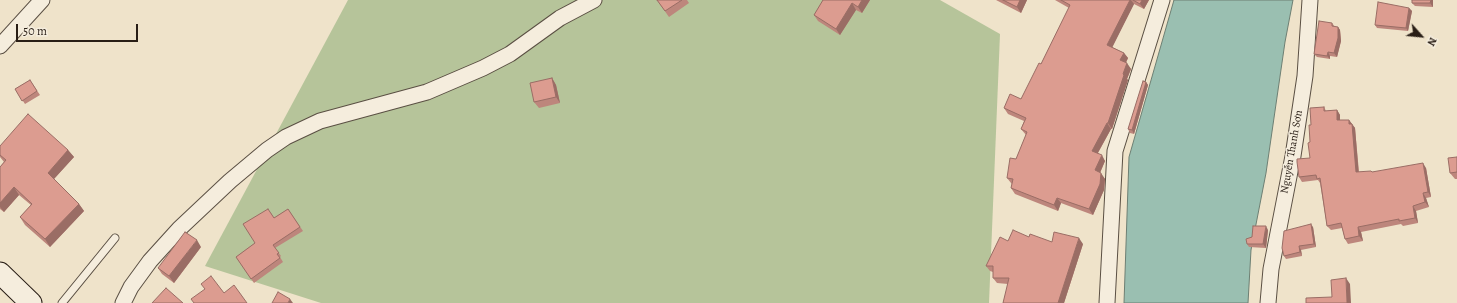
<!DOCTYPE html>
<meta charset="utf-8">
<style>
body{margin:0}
#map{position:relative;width:1457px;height:303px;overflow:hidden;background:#efe3ca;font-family:Alegreya,serif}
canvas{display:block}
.north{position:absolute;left:1401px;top:16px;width:40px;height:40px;-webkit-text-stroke:3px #f5eddd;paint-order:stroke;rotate:117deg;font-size:11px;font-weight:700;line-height:16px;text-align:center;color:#291e16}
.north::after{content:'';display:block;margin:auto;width:14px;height:18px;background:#291e16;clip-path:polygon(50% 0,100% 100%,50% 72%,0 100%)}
.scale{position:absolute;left:16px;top:24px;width:122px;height:18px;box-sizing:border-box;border:2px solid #291e16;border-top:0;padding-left:5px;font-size:12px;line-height:14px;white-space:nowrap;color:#291e16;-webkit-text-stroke:3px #f5eddd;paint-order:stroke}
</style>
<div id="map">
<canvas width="1457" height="303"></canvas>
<div class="north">N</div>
<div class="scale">50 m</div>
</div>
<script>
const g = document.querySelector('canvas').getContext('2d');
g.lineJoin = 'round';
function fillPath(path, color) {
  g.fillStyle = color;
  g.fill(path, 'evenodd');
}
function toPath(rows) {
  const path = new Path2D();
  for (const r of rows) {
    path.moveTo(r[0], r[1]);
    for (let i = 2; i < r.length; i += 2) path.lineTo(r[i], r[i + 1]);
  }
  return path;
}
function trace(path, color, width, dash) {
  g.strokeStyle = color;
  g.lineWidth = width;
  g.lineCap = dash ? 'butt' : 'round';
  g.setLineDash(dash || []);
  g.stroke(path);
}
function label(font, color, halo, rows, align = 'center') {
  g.font = font + ' Alegreya,serif';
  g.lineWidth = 3;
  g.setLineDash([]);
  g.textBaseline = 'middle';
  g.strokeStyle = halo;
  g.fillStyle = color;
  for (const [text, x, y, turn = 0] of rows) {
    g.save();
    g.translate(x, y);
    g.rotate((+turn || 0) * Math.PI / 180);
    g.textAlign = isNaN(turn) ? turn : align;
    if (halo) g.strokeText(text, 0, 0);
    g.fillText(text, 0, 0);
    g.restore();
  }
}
const green = toPath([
 [348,0,940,0,1000,34,989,303,321,303,205,266]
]);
const water = toPath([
 [1174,0,1293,0,1285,42,1266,173,1251,250,1248,303,1124,303,1129,157,1174,0]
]);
const service = toPath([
 [62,303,115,238]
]);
const minor = toPath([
 [0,46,42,0],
 [123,303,131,287,150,261,179,229,230,181,267,150,286,137,320,121,427,92,483,68,510,54,560,18,594,0],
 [1107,303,1115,151,1162,0],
 [1268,303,1271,269,1293,156,1305,76,1310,0]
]);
const secondary = toPath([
 [0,273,31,303]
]);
const wall = toPath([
 [657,0,687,0,689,3,669,17],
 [823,0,870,0,862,13,856,10,840,35,818,21,814,15],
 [996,0,1027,0,1021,13],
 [1055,0,1149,0,1144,9,1134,4,1112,47,1124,53,1128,58,1126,63,1131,69,1127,79,1128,80,1112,129,1111,129,1098,153,1105,161,1100,173,1105,179,1104,190,1093,215,1061,203,1058,211,1015,194,1011,188,1012,184,1011,183,1007,178,1016,159,1026,135,1021,129,1024,121,1008,114,1004,108,1021,99,1041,64,1069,8],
 [1433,0,1433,7,1415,6,1412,3],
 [1409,8,1412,11,1408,31,1377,28,1375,25],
 [1332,23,1335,27,1338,27,1340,30,1341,41,1337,57,1330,56,1330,59,1317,57,1314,54],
 [552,78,556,85,560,103,539,108,534,102],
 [30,80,40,95,25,104,15,89],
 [1146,82,1148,85,1134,134,1130,133,1128,129],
 [1324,107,1326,111,1337,110,1340,115,1340,120,1349,120,1355,128,1359,172,1372,172,1426,168,1431,197,1426,198,1429,207,1416,211,1418,223,1403,226,1401,224,1361,232,1363,241,1348,244,1345,239,1342,228,1331,230,1327,226,1320,183,1318,180,1302,182,1299,177,1310,158,1310,142,1311,125],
 [0,146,68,150,74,157,54,179,79,204,84,211,50,247,25,225,20,217,31,205,19,195,4,212,0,209,0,167,4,162,0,157],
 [1457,157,1457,179,1455,179,1450,173],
 [288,209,303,231,275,248,281,256,280,257,283,262,254,283,236,257,255,243,271,213,274,218],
 [1313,227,1316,247,1301,250,1302,256,1286,259,1284,256],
 [1268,230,1266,248,1249,247,1247,244,1252,237],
 [1029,237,1052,242,1083,244,1064,303,1003,303,1008,284,997,283,993,278,993,272,990,271,986,266,1008,241],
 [201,247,174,283,162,274,158,268]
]);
const shadedWall = toPath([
 [862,0,870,0,862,13,858,7],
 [1020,0,1027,0,1021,13,1017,7],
 [1130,0,1131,0,1134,4,1111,50,1107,45],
 [1142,0,1149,0,1144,9,1140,4],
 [1431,0,1433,0,1433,7,1430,3],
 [852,3,856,10,840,35,836,29],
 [1409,8,1412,11,1408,31,1406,28],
 [1338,27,1340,30,1341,41,1337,57,1334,53],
 [1328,52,1330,56,1330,59,1327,56],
 [1124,53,1128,58,1124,66,1120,60],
 [1127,63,1131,69,1127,79,1128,80,1112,129,1108,123,1123,74],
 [552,78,556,85,560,103,556,97],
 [1146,82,1148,85,1134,134,1132,130],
 [1337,110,1340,115,1340,125,1337,120],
 [1349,120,1355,128,1359,177,1356,172],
 [1107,123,1111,129,1096,156,1092,151],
 [68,150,74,157,53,180,48,173],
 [1102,155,1105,161,1099,175,1095,170],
 [1423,163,1426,168,1431,197,1428,192],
 [1101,173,1105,179,1104,190,1093,215,1089,209],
 [14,187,19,195,4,212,0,207,0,203],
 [1423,193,1426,198,1429,207,1425,202],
 [1057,198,1061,203,1058,211,1054,205],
 [79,204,84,211,50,247,45,239],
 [1413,206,1416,211,1418,223,1415,218],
 [1311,224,1313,227,1316,247,1314,244],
 [1266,226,1268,230,1266,248,1263,244],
 [1358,227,1361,232,1363,241,1359,236],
 [1079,238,1083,244,1064,303,1058,303],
 [197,240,201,247,174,283,169,276],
 [1299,246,1301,250,1302,256,1300,252],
 [1346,278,1350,284,1351,303,1347,303],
 [290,299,293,303,288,303]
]);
const building = toPath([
 [657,0,682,0,665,11,657,0],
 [823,0,862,0,858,7,852,3,836,29,814,15,823,0],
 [1003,0,1020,0,1017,7,1003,0],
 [1061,0,1130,0,1107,45,1124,53,1120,60,1127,63,1123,74,1124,75,1108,123,1107,123,1092,151,1102,155,1095,170,1101,173,1100,184,1089,209,1057,198,1054,205,1011,188,1013,179,1007,178,1010,158,1016,159,1027,132,1021,129,1026,118,1004,108,1010,94,1021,99,1039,63,1041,64,1070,5,1061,0],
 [1133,0,1142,0,1140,4,1133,0],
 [1412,0,1431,0,1430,3,1412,3,1412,0],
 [1378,2,1409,8,1406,28,1375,25,1378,2],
 [1319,21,1332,23,1332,26,1338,27,1338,38,1334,53,1328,52,1327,56,1314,54,1319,21],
 [552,78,556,97,534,102,530,83,552,78],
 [30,80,37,91,22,101,15,89,30,80],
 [1143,81,1146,82,1132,130,1128,129,1143,81],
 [1324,107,1324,111,1337,110,1337,120,1349,120,1349,124,1352,124,1356,172,1371,171,1372,172,1423,163,1428,192,1423,193,1425,202,1413,206,1415,218,1399,221,1399,219,1358,227,1359,236,1345,239,1341,223,1327,226,1320,178,1317,179,1316,175,1299,177,1297,162,1297,159,1310,158,1308,143,1310,142,1309,125,1311,125,1310,108,1324,107],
 [28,114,68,150,48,173,79,204,45,239,20,217,32,204,14,187,0,203,0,167,6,160,0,155,0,146,28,114],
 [1457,157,1457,172,1450,173,1448,158,1457,157],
 [268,209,274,218,288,209,300,227,273,245,279,253,277,254,280,258,251,279,236,257,255,243,243,224,268,209],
 [1311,224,1314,244,1299,246,1300,252,1284,256,1282,248,1284,231,1311,224],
 [1253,226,1266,226,1263,244,1247,244,1246,239,1252,237,1253,226],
 [1013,230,1029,237,1030,234,1052,242,1054,232,1079,238,1058,303,1003,303,1009,278,993,278,993,266,986,266,1000,237,1008,241,1013,230],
 [185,232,197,240,169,276,158,268,185,232],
 [211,276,224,293,234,285,247,303,194,303,191,299,205,289,201,284,211,276],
 [1346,278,1347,303,1306,303,1306,298,1332,297,1331,280,1346,278],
 [166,288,183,303,152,303,166,288],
 [278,292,290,299,288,303,272,303,278,292]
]);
const streetNames = [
 ["Nguyễn Thanh Sơn",1292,152,-80]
];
fillPath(green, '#b6c49a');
fillPath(water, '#9abfb1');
trace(water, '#6d7f73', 1);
trace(service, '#5a4f43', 9);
trace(minor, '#5a4f43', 17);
trace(secondary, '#291e16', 23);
trace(service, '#f5eddd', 7);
trace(minor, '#f5eddd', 15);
trace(secondary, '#f5eddd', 21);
fillPath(wall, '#bd867c');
fillPath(shadedWall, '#9a6d65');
fillPath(building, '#dc9c90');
trace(building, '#9a6d65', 1);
label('11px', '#291e16', '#f5eddd', streetNames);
</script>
